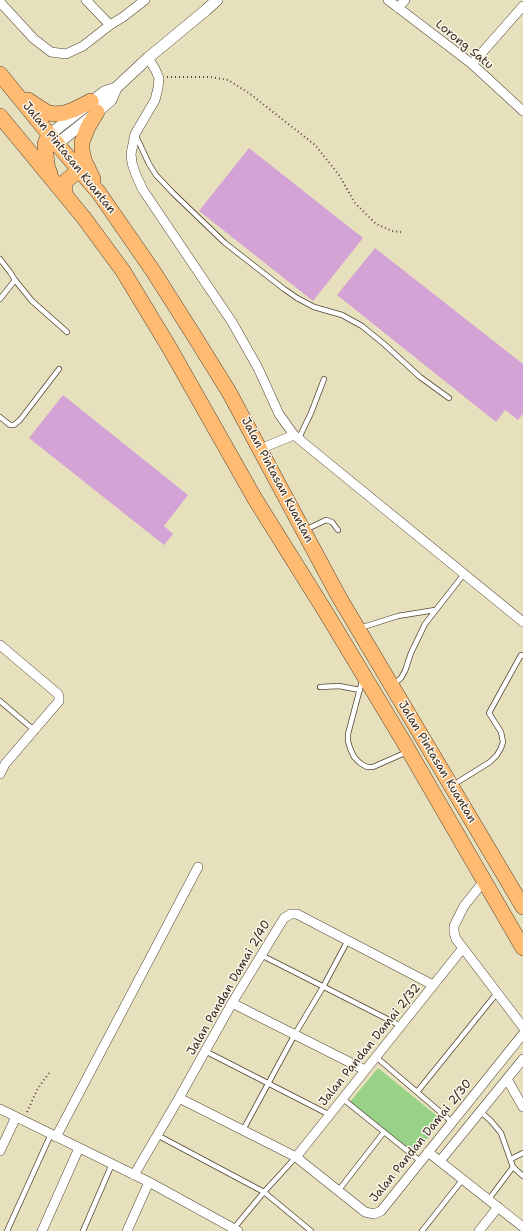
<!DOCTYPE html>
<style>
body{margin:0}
canvas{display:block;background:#e7e0bc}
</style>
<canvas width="523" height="1231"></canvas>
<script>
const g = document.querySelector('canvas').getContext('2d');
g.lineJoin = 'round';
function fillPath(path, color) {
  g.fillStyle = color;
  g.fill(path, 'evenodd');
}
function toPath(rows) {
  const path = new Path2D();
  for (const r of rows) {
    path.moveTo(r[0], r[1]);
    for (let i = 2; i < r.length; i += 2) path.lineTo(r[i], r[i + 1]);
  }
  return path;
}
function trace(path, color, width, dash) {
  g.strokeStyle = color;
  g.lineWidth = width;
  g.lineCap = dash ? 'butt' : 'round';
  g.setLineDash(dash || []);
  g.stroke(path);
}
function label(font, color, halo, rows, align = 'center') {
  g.font = font + ' "Shantell Sans",sans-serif';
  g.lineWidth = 3;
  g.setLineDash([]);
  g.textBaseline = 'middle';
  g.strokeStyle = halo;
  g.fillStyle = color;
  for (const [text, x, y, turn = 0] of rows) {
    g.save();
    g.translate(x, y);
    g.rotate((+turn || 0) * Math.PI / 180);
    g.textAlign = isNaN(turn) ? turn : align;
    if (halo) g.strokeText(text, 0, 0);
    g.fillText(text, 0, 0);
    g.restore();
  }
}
const green = toPath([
 [378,1068,442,1120,415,1154,350,1102]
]);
const building = toPath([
 [249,148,363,238,313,301,199,211],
 [375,248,523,364,523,414,518,420,505,410,496,422,337,295],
 [63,395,188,495,164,526,173,534,164,545,29,438]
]);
const path = toPath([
 [167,77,210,77,228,80,249,93,315,145,339,175,355,203,376,224,392,231,401,232],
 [27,1112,37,1090,43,1081,50,1072]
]);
const service = toPath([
 [136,136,149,164,156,175,173,193,225,243,284,289,297,298,314,307,342,315,362,326,384,344,420,377,449,398],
 [0,259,10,272,15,280,32,301,67,332],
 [0,299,15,280],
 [0,417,10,425,14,425,20,420,59,369],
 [299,438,311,413,324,379],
 [305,530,326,520,332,522,338,530],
 [360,628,398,616,435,610],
 [362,681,348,734,348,741,350,748,354,757,360,763,367,767,373,767,407,752],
 [393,685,401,678,405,671,411,653,425,624,464,574],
 [320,687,339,686,360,690],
 [0,701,34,730],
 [453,785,490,762,497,755,501,748,503,742,501,732,489,713,521,655,523,656],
 [261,955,401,1026],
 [205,1051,330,1115],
 [376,1057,452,1122],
 [417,1092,497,993],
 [343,1099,420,1161],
 [481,1112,491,1121,501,1133,513,1167],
 [243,1130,295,1034,323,987,348,940],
 [157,1135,264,1192,311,1231],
 [511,1159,523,1153],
 [338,1191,384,1132],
 [489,1199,513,1167,523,1176],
 [234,1228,264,1192,296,1157],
 [7,1231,51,1134],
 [83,1231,112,1164],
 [422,1231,463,1179]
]);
const minor = toPath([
 [86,0,110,25],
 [388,0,472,64,523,111],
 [0,2,34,39,51,52,66,54,83,46,110,25,123,17,145,0],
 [398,8,405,0],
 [148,58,155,69,159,78,158,88,155,100,135,134,131,154,132,163,136,175,143,190,232,322,258,368,279,414,294,435],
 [472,64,523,6],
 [260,449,294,435,523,622],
 [0,645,58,694,59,697,59,701,5,764,0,774],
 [484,881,464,906,454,926,454,932,456,939,463,948,523,1027],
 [232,1003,365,1070],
 [507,1079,523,1107],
 [179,1098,296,1157,365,1212,374,1214,381,1211,523,1034],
 [0,1109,149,1182,238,1231],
 [56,1137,198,867],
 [0,1151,16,1117],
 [428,1152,523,1227],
 [296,1157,463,948],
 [440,1161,523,1059],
 [134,1175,179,1098,232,1003,284,918,291,914,297,914,433,985],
 [42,1231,79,1148],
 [127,1231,149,1182],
 [479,1231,498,1207]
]);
const tertiary = toPath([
 [49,135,104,92,116,88],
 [57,144,97,112,111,100,116,88,148,58,206,10,217,0]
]);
const trunk = toPath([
 [0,74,57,144,99,193,153,271,193,334,229,392,339,597,523,907],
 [28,100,48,113,56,114,64,113,73,110,91,101],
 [0,116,84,218,123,271,169,347,255,499,325,611,402,739,523,948],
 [49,135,45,144,47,165,50,174],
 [93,179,84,160,82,150,82,142,88,127,97,112],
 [66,196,64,188,66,181,79,170]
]);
const streetNames = [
 ["Lorong Satu",464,45,39],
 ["Jalan Pintasan Kuantan",69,158,51],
 ["Jalan Pintasan Kuantan",277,480,62],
 ["Jalan Pintasan Kuantan",437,762,59],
 ["Jalan Pandan Damai 2/40",229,988,-60],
 ["Jalan Pandan Damai 2/32",370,1045,-51],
 ["Jalan Pandan Damai 2/30",421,1141,-51]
];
fillPath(green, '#97d287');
fillPath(building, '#d4a3d6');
trace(service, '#554536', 6);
trace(minor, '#554536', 10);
trace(tertiary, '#554536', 12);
trace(trunk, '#554536', 16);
trace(path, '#554536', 2, [1, 3]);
trace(service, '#fff', 4.5);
trace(minor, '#fff', 9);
trace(tertiary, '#fff', 11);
trace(trunk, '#febb71', 15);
label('12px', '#3b2a1e', '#fbf7ec', streetNames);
</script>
